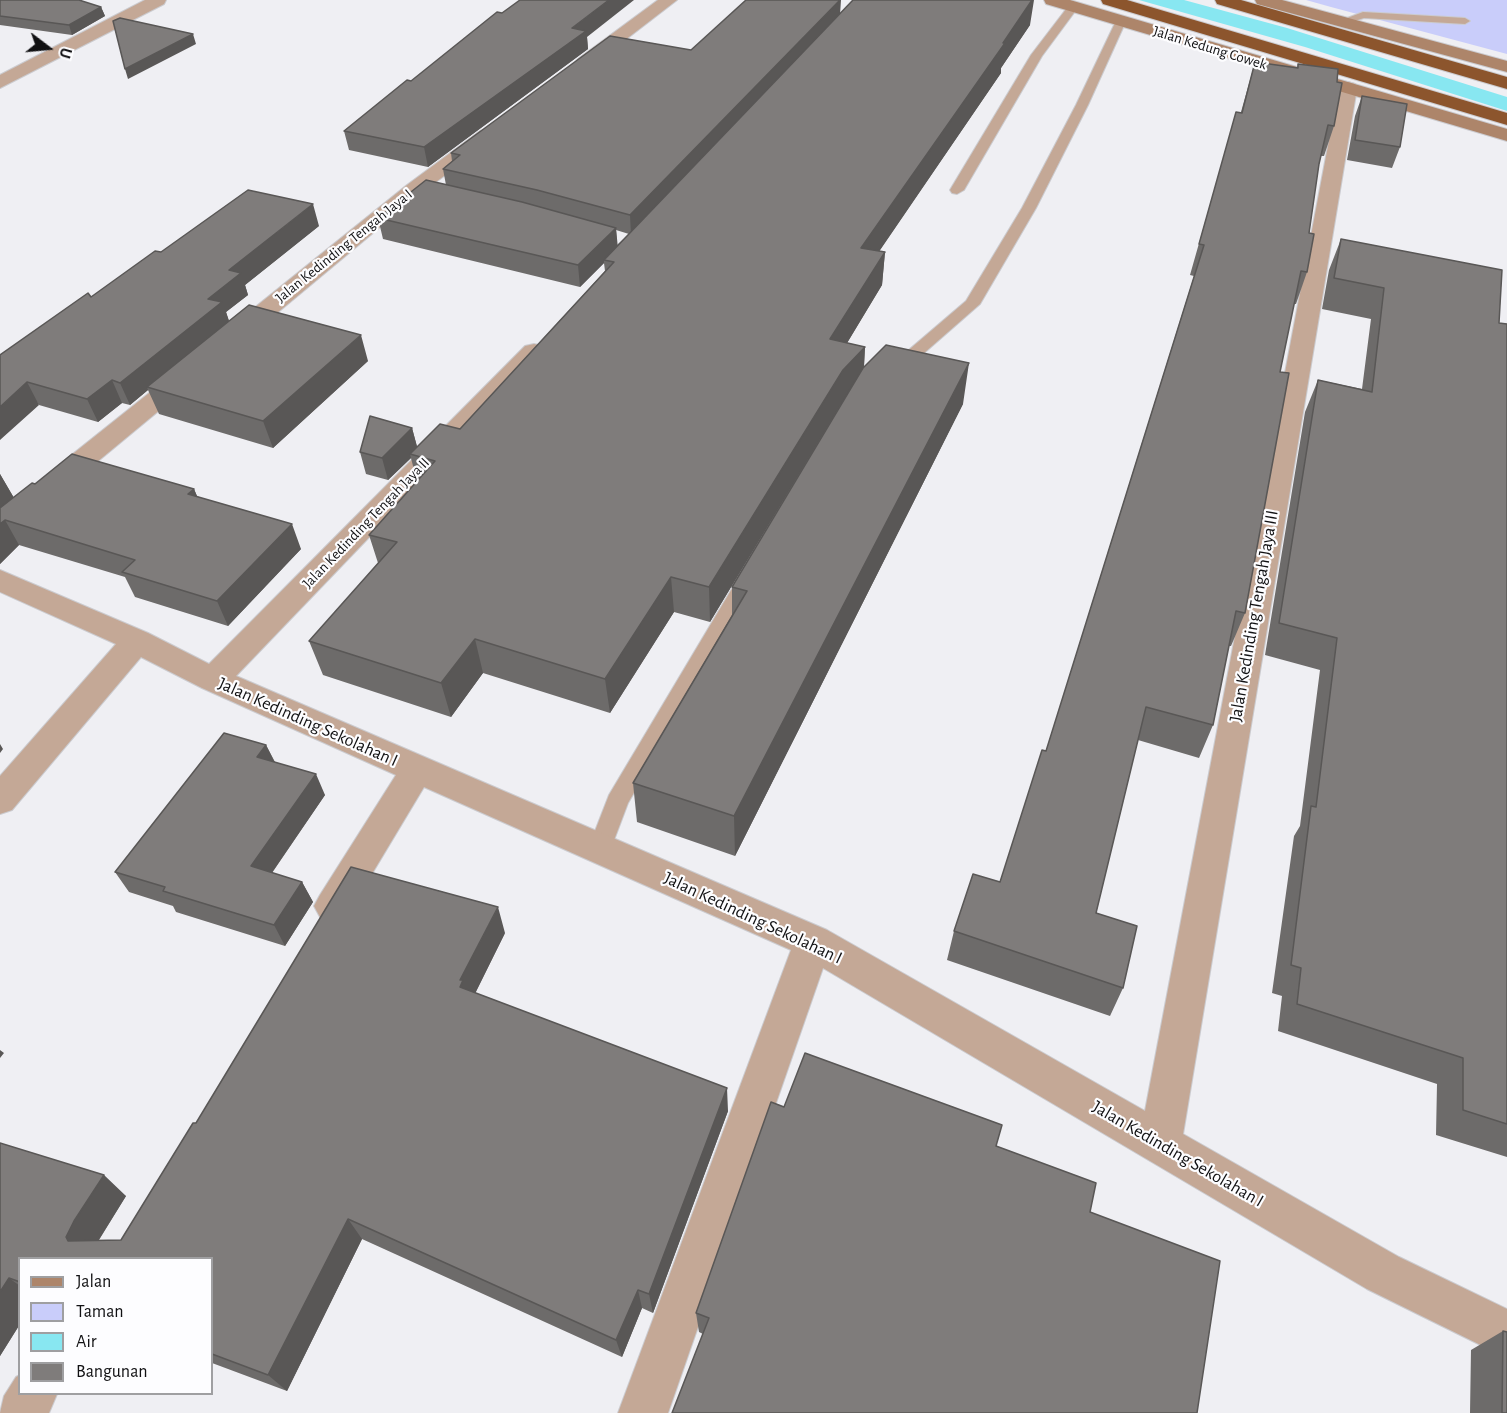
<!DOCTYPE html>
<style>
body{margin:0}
#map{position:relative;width:1507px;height:1413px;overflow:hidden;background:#efeff3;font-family:"Alegreya Sans",sans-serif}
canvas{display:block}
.legend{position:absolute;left:18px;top:1257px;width:195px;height:138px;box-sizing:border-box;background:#fdfdff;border:2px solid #9f9fa1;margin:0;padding:8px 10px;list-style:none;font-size:18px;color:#111113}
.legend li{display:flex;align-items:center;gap:12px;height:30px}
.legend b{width:30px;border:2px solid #9f9fa1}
.north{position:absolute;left:18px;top:18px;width:60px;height:60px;-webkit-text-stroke:4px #fdfdff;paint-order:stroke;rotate:106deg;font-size:16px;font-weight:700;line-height:24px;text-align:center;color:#111113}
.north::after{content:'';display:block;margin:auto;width:21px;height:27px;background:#111113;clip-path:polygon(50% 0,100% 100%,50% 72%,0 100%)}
</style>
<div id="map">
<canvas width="1507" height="1413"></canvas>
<ul class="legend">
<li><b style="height:8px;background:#ad856a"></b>Jalan</li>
<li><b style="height:16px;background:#c9cdfa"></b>Taman</li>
<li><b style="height:16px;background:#88e7f1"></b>Air</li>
<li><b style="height:16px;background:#7f7c7b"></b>Bangunan</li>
</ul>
<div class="north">U</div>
</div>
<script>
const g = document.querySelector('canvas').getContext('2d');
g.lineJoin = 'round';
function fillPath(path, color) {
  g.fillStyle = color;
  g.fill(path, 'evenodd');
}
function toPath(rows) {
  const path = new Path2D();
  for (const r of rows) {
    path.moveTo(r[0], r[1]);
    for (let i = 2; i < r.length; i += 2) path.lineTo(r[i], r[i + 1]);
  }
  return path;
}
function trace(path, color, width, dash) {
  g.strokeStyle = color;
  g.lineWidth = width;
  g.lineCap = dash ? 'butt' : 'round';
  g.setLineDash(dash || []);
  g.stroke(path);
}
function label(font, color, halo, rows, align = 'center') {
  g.font = font + ' "Alegreya Sans",sans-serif';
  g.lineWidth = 4.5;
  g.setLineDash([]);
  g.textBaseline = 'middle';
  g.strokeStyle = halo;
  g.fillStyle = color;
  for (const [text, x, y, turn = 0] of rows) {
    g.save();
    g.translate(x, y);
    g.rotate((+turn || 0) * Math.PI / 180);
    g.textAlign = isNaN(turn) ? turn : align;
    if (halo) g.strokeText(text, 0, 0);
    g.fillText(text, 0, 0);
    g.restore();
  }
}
const green = toPath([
 [1306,0,1507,0,1507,54,1331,7]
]);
const water = toPath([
 [1139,0,1184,0,1287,28,1507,97,1507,111,1305,47]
]);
const lane = toPath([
 [1074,3,1079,6,1042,56,964,190,957,194,952,193,950,190,1031,55,1070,4,1074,3],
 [1363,12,1465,18,1470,21,1465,24,1364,18,1342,25,1337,22,1363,12],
 [1121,18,1126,21,1088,105,1036,208,980,304,916,360,898,369,886,369,884,366,886,363,904,354,966,301,1022,208,1076,105,1116,21,1121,18],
 [746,575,753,577,756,582,628,803,608,856,600,859,592,856,588,849,609,795,739,577,746,575]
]);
const street = toPath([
 [145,0,166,0,164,4,0,88,0,75,145,0],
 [658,0,677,0,590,67,578,67,575,63,578,59,658,0],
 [1348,82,1355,84,1357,88,1183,1134,1399,1257,1507,1309,1507,1358,1367,1289,823,968,668,1413,618,1413,791,950,424,787,346,917,333,922,320,917,314,906,320,895,396,775,202,688,141,657,12,810,0,814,0,776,116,644,0,592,0,570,148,633,209,664,525,346,534,344,543,346,546,351,543,356,236,676,827,930,1145,1111,1339,88,1341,84,1348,82],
 [487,129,494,131,497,135,494,139,421,193,241,343,232,345,223,343,220,338,223,333,407,185,480,131,487,129],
 [187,367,196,370,200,375,196,380,10,534,0,537,0,512,178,370,187,367],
 [20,1375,20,1394,57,1394,49,1413,0,1413,4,1396,16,1377,20,1375]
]);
const secondary = toPath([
 [1044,0,1070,0,1507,129,1507,141,1046,4,1044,0],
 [1255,0,1282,0,1507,61,1507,72,1257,4,1255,0]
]);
const highway = toPath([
 [1101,0,1127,0,1507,113,1507,125,1103,4,1101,0],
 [1215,0,1241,0,1507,77,1507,89,1217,4,1215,0]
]);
const wall = toPath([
 [0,0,101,7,105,16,72,35,0,25],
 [841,13,1030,25,1001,68,1001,73,879,251,885,252,882,285,847,343,865,347,864,368,963,404,735,856,637,822,633,783,732,615,732,587,843,402,710,622,674,612,610,713,483,673,451,717,323,675,309,641,378,563,369,535,417,482,411,458,388,480,366,474,360,452,412,428,417,447,460,429,605,271,604,263,580,287,383,239,378,218,446,185,443,169,452,161,451,153,691,50],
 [616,230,629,234,617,245],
 [587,37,588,49,428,167,349,150,344,131,411,81],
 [1255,62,1297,68,1298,64,1334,126,1324,156,1321,156,1319,164,1309,233,1307,272,1296,304,1294,304,1280,372,1245,613,1231,646,1229,646,1213,725,1199,758,1138,740,1096,913,1123,988,1110,1016,947,960,954,931,1000,882,1046,751,1194,276,1190,275,1228,141,1241,112],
 [1362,96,1400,147,1392,168,1347,160,1355,116],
 [319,226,245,285,248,295,226,312,229,321,368,361,273,448,159,414,148,390,130,405,122,403,98,422,39,405,0,355,161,252],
 [1341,239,1499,323,1507,324,1507,1157,1436,1135,1437,1084,1278,1031,1282,996,1272,993,1294,836,1300,826,1320,670,1265,655,1305,412,1318,380,1362,389,1371,319,1322,309,1329,270],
 [0,474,14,498,35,484,194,489,197,496,301,549,228,626,135,597,125,577,19,545,0,564],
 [266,745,275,762,325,795,272,873,302,882,313,902,285,946,176,912,173,906,129,892,115,872],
 [505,933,475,993,728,1111,653,1313,642,1308,622,1357,362,1239,287,1391,212,1363,212,1258,20,1258,20,1324,0,1356,0,1143,126,1196,99,1240,121,1240,196,1123],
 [784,1107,996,1146,1090,1212,703,1334,699,1332,696,1313],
 [1503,1331,1507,1413,1470,1413,1471,1350]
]);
const shadedWall = toPath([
 [609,0,634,0,587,37,588,49,428,167,424,147,572,28],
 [840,0,841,0,840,15,631,234,630,215],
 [1032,0,1034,0,1030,25,1001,68,1001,73,859,281,861,248],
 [101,7,105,16,72,35,69,25],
 [193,34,196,44,128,79,125,69],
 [313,204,319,226,245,285,248,295,226,312,230,324,147,387,148,390,130,405,120,383,208,299,229,270],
 [616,228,618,249,604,260,604,263,580,287,578,265],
 [885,252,882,285,829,373,830,339],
 [361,335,368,361,273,448,263,421],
 [865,347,863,381,841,404,710,622,709,587,843,370],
 [969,363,963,404,735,856,734,816],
 [112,380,122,403,98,422,87,399],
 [27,382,39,405,0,440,0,407],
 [412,428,418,450,410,454,411,458,388,480,382,458],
 [0,474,14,498,0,510],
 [194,489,204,513,188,494],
 [5,520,19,545,0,564,0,524],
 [292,524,301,549,228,626,217,601],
 [671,577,674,612,610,713,605,679],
 [475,639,483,673,451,717,441,683],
 [0,744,3,749,0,753],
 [266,745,277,767,257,757],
 [316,774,325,795,262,887,251,866],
 [302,882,313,902,285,946,274,925],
 [498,907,505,933,471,1002,460,987,460,980],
 [0,1050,4,1053,0,1058],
 [727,1088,728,1111,653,1313,649,1294],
 [104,1175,126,1196,98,1241,68,1241,66,1237,74,1221],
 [348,1219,362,1239,287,1391,268,1375],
 [9,1278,20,1286,20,1324,0,1356,0,1292],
 [638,1290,642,1308,622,1357,616,1340]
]);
const building = toPath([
 [0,0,79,0,101,7,69,25,0,16,0,0],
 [520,0,609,0,572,28,586,31,424,147,344,131,407,80,411,81,497,12,502,13,520,0],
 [746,0,840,0,630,215,537,190,443,169,460,155,451,153,610,36,691,50,746,0],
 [853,0,1032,0,1003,43,1005,43,861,248,885,252,830,339,865,347,843,370,709,587,671,577,605,679,475,639,441,683,309,641,397,542,369,535,435,461,410,454,440,424,460,429,614,262,604,260,853,0],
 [120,18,193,34,125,69,113,21,120,18],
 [1255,62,1298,68,1298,64,1338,69,1337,82,1342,83,1334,126,1328,125,1319,164,1309,233,1314,234,1307,272,1301,271,1280,372,1289,373,1245,613,1236,611,1213,725,1146,707,1096,913,1137,926,1123,988,954,931,973,874,1000,882,1042,750,1046,751,1204,245,1199,244,1236,112,1242,113,1255,62],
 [1362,96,1407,104,1400,147,1355,140,1362,96],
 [426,180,522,202,616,228,578,265,378,218,426,180],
 [248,190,313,204,229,270,241,273,208,299,222,302,120,383,112,380,87,399,27,382,0,407,0,355,88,293,91,297,155,251,161,252,248,190],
 [1341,239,1502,270,1499,323,1507,324,1507,1124,1463,1110,1463,1058,1297,1004,1301,968,1291,965,1311,806,1316,807,1337,638,1279,623,1318,380,1372,392,1384,288,1334,278,1341,239],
 [249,305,361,335,263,421,147,387,249,305],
 [886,345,969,363,734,816,633,783,747,591,732,587,863,368,886,345],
 [370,416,412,428,382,458,360,452,370,416],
 [72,454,194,489,188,494,292,524,217,601,122,572,135,560,5,520,0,524,0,508,32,483,35,484,72,454],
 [224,733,266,745,257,757,316,774,251,866,302,882,274,925,163,891,165,887,115,872,224,733],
 [351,867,498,907,460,980,463,980,460,987,727,1088,649,1294,638,1290,616,1340,348,1219,268,1375,212,1354,212,1258,20,1258,20,1282,9,1278,0,1292,0,1143,104,1175,74,1221,66,1237,68,1241,121,1240,193,1123,196,1123,351,867],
 [805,1053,1002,1125,996,1146,1096,1183,1090,1212,1220,1261,1197,1413,672,1413,709,1318,696,1313,771,1102,784,1107,805,1053],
 [1503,1331,1507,1332,1507,1413,1502,1413,1503,1331]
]);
const farStreetnames = [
 ["Jalan Kedung Cowek",1210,48,17],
 ["Jalan Kedinding Tengah Jaya I",344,246,-39],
 ["Jalan Kedinding Tengah Jaya II",366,523,-46]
];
const streetNames = [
 ["Jalan Kedinding Tengah Jaya III",1254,616,-80],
 ["Jalan Kedinding Sekolahan I",308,722,24],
 ["Jalan Kedinding Sekolahan I",753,918,25],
 ["Jalan Kedinding Sekolahan I",1178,1154,30]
];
fillPath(green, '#c9cdfa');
fillPath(water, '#88e7f1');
trace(lane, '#cbcbcf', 2);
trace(street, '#cbcbcf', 2);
trace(secondary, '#cbcbcf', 2);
trace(highway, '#cbcbcf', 2);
fillPath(lane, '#c4a896');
fillPath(street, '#c4a896');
fillPath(secondary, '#ad856a');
fillPath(highway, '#8c552d');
fillPath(wall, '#6d6b6a');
fillPath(shadedWall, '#595756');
fillPath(building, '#7f7c7b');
trace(building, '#595756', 1.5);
label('15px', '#111113', '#fdfdff', farStreetnames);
label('18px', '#111113', '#fdfdff', streetNames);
</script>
